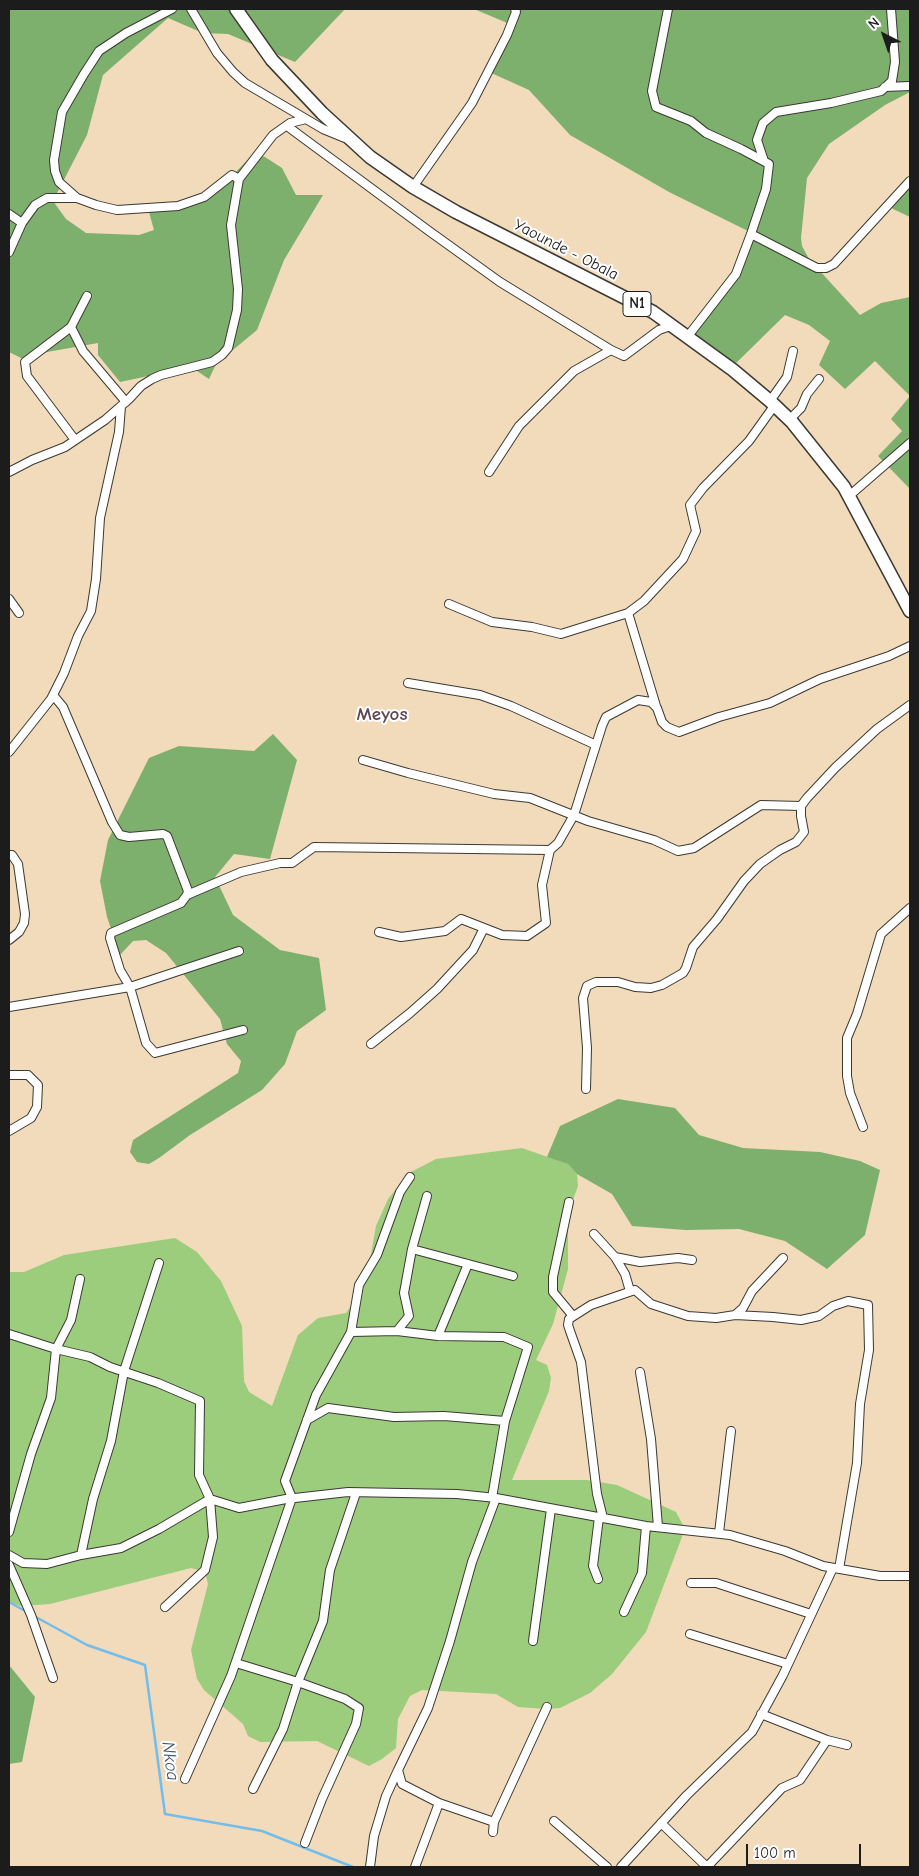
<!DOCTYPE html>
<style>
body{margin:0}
#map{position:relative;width:919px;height:1876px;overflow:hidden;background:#f1dbba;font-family:"Comic Neue",sans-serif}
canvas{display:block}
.frame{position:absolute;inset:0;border:10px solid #1c1c1c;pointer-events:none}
.north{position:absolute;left:859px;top:10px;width:50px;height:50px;-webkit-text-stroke:4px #fff;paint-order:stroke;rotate:319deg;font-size:14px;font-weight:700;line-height:20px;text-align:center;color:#1c1c1c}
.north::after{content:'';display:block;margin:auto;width:18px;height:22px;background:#1c1c1c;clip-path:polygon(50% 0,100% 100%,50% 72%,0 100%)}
.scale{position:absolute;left:746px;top:1844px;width:115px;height:22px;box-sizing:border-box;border:2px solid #1c1c1c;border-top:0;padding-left:6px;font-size:15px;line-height:18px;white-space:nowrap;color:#1c1c1c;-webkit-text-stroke:4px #fff;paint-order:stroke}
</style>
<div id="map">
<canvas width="919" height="1876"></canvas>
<div class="frame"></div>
<div class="north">N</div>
<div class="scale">100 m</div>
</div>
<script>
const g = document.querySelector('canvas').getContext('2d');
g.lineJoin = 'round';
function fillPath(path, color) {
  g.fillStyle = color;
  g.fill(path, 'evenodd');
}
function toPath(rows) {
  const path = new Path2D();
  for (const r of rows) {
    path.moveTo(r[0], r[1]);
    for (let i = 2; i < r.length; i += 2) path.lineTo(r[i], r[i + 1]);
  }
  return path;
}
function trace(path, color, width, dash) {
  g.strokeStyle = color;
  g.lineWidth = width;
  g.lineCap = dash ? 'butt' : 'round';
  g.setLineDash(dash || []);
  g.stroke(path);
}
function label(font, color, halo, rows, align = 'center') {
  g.font = font + ' "Comic Neue",sans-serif';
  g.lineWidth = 4;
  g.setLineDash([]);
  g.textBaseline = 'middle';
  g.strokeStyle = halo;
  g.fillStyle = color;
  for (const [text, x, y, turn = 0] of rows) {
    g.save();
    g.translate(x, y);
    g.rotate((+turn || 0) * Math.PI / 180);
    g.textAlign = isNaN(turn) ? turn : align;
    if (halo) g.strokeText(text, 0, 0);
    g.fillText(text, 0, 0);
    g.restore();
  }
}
const green = toPath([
 [522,1148,568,1164,577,1174,578,1186,568,1214,568,1269,553,1324,536,1360,547,1365,551,1378,549,1391,512,1480,587,1480,617,1485,676,1512,685,1529,646,1632,612,1674,590,1693,560,1708,546,1709,518,1707,496,1694,422,1690,410,1696,398,1719,396,1748,382,1759,369,1766,317,1741,260,1742,248,1736,243,1724,204,1690,197,1679,191,1650,208,1584,205,1572,191,1568,50,1604,21,1606,9,1602,9,1272,24,1272,64,1255,175,1238,197,1252,221,1281,242,1326,244,1381,249,1392,272,1406,298,1335,318,1318,346,1313,353,1303,367,1276,376,1226,388,1199,409,1173,436,1159]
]);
const forest = toPath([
 [9,9,345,9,295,62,228,34,203,33,168,18,103,75,87,135,53,201,66,219,86,233,139,235,154,230,147,205,175,205,203,196,233,175,254,153,265,157,282,168,296,195,323,195,284,260,257,330,216,364,209,379,191,367,120,382,98,355,98,343,47,352,25,360,9,352],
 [474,9,910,9,910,92,885,105,829,144,807,178,801,238,802,246,809,259,860,315,881,303,910,297,910,489,878,456,902,431,891,419,910,396,875,361,845,389,819,365,830,341,809,325,785,315,730,369,691,338,736,274,750,232,669,192,570,135,529,90,489,72,512,25],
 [910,183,910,217,893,209,889,203],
 [273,734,297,760,270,859,234,854,215,877,233,915,280,950,319,958,326,1010,297,1031,285,1064,262,1090,190,1135,159,1158,149,1164,137,1162,130,1152,133,1140,238,1073,241,1061,227,1044,220,1019,166,953,146,940,133,941,120,955,107,917,100,881,108,840,149,758,179,746,254,751],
 [618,1099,675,1108,699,1135,743,1148,820,1152,860,1161,880,1170,865,1235,827,1269,785,1241,739,1229,686,1230,632,1226,612,1194,577,1174,568,1164,547,1157,560,1126],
 [9,1665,35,1697,22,1762,9,1764]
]);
const stream = toPath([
 [9,1602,27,1612],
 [34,1616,87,1645,145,1665,165,1814,262,1831,353,1867]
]);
const minor = toPath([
 [191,9,217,53,233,72,245,83,323,129,345,138],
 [668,9,652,91,656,107,691,121,706,133,741,149,769,164,766,189,751,234,736,274,688,336],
 [885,87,910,86],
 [287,126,429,231,500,282,611,350],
 [764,161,757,140,763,123,776,112,831,103,881,91,892,81,895,62,891,9],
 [413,187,472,103,507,35,516,12,515,9],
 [77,198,59,182,55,171,54,160,62,112,84,74,99,51,126,33,172,9],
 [9,214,22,223],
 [751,234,817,268,826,268,834,264,910,181],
 [9,252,22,223,35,205,47,198,77,198,96,205,117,210,178,206,204,197,232,175,239,179],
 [71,327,83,351,126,402],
 [770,401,787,377,793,351],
 [790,419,801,408,807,394,819,379],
 [75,440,27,376,25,362,71,327,87,296],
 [9,472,32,460,65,447,105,420,129,399,141,386,152,379,161,375,212,362,222,355,228,348,237,310,238,289,231,225,239,179,273,135,290,123,306,119],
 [489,472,519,426,574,371,611,350,624,356,659,330,673,325],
 [849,496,910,443],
 [9,599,19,613],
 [449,604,492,622,532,627,561,634,628,613,644,601,683,559,696,531,690,505,703,488,749,441,774,406],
 [628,613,656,706],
 [408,683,480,695,511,706,596,745],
 [53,695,63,707,112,822,120,835,129,837,163,834,167,836,188,891,187,895,181,903,111,933,110,938,120,970,130,987,146,1043,155,1053,243,1030],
 [9,752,51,699,64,673,78,636,91,611,96,579,100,518,119,432,121,406],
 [363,760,408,773,494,794,530,798,588,821,654,840,678,851,694,848,761,805,801,806],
 [9,855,12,855,18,864,25,914,24,923,19,932,9,940],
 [187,895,241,872,280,863,292,863,314,847,550,850,558,843,574,815,602,726,606,717,638,700,651,702,657,708,662,722,667,727,679,732,719,717,770,703,820,679,889,656,910,646],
 [379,932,401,937,445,931,461,919,502,935,527,936,546,923,542,885,550,850],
 [9,1007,130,987,239,951],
 [371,1044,410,1013,437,989,473,950,484,928],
 [9,1075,28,1075,38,1085,37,1107,31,1118,9,1131],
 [586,1089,587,1048,583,998,587,986,596,982,618,982,635,987,651,988,662,985,683,973,686,968,693,947,717,919,744,881,760,864,780,850,796,842,804,832,801,816,801,806,807,798,835,768,877,729,910,705],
 [863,1127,850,1093,847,1076,847,1038,857,1014,881,934,910,908],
 [569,1202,553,1277,553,1292,573,1316],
 [594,1234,615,1257,625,1274,630,1291],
 [412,1249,513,1276],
 [615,1257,640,1262,678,1258,692,1260],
 [735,1315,773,1317,801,1320,819,1316,833,1306,848,1301,868,1305,869,1350,860,1404,857,1463,839,1569],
 [397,1331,409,1316,404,1293,412,1249,427,1196],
 [351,1332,359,1285,377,1255,400,1192,410,1177],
 [9,1334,56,1349,90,1357,110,1367,158,1383,200,1401,199,1475,210,1499,213,1537,205,1570,165,1607],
 [438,1336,468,1264],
 [640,1372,651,1439,658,1527],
 [307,1420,328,1408,394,1417,444,1416,505,1421],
 [603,1518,597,1494,581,1362,570,1331,568,1325,569,1319,591,1305,635,1290,651,1304,688,1316,716,1318,735,1315,743,1308,752,1291,783,1258],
 [9,1532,31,1454,51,1398,56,1349,71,1320,80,1279],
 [719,1533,731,1431],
 [9,1555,23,1563,47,1564,81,1555,121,1548,159,1529,210,1499,239,1508,286,1499,348,1492,457,1494,496,1498,646,1526,730,1535,785,1551,823,1566,880,1576,910,1576],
 [81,1555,93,1499,111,1441,124,1371,159,1263],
 [9,1565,31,1615,53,1678],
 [598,1579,593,1566,599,1517],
 [691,1583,716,1583,811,1614],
 [624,1612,642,1573,646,1526],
 [690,1634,788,1664],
 [533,1641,551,1509],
 [236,1663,298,1682,345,1699,359,1708,356,1724,322,1799,305,1843],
 [761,1714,827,1740,847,1745],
 [185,1779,231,1676,292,1498,285,1481,316,1395,351,1332,397,1331,438,1336,504,1337,528,1347,505,1421,492,1498],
 [253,1789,283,1729,298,1682,323,1621,330,1570,356,1493],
 [554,1821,607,1867],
 [494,1822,439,1803,402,1784,398,1770,428,1708,450,1641,472,1562,496,1498],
 [661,1823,707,1867],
 [493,1832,494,1822,547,1707],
 [370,1867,374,1836,386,1796,398,1770],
 [415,1867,439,1803],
 [621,1867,687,1795,752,1732,783,1675,833,1568],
 [707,1867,782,1788,800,1780,827,1740]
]);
const trunk = toPath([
 [236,9,272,60,322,113,370,157,413,187,456,212,653,312,733,370,770,401,792,422,844,487,910,611]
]);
const shields = [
 [637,304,28]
];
const shieldNames = [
 ["N1",637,304]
];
const streetNames = [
 ["Yaounde - Obala",566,250,27]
];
const waterNames = [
 ["Nkoa",170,1761,82]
];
const quarterNames = [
 ["Meyos",382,715]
];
fillPath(green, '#9ccd7d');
fillPath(forest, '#7db06c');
trace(stream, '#72bdeb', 2.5);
trace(minor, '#3c3934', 10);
trace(trunk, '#3c3934', 15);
trace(minor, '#fff', 8);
trace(trunk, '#fff', 12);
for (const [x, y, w] of shields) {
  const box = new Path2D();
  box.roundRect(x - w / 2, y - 12.5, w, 25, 4);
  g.fillStyle = '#fff';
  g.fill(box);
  trace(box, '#1c1c1c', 1);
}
label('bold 15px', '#1c1c1c', null, shieldNames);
label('16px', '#1c1c1c', '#fff', streetNames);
label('italic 18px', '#3e5c6f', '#fff', waterNames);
label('bold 19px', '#604752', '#fff', quarterNames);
</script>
